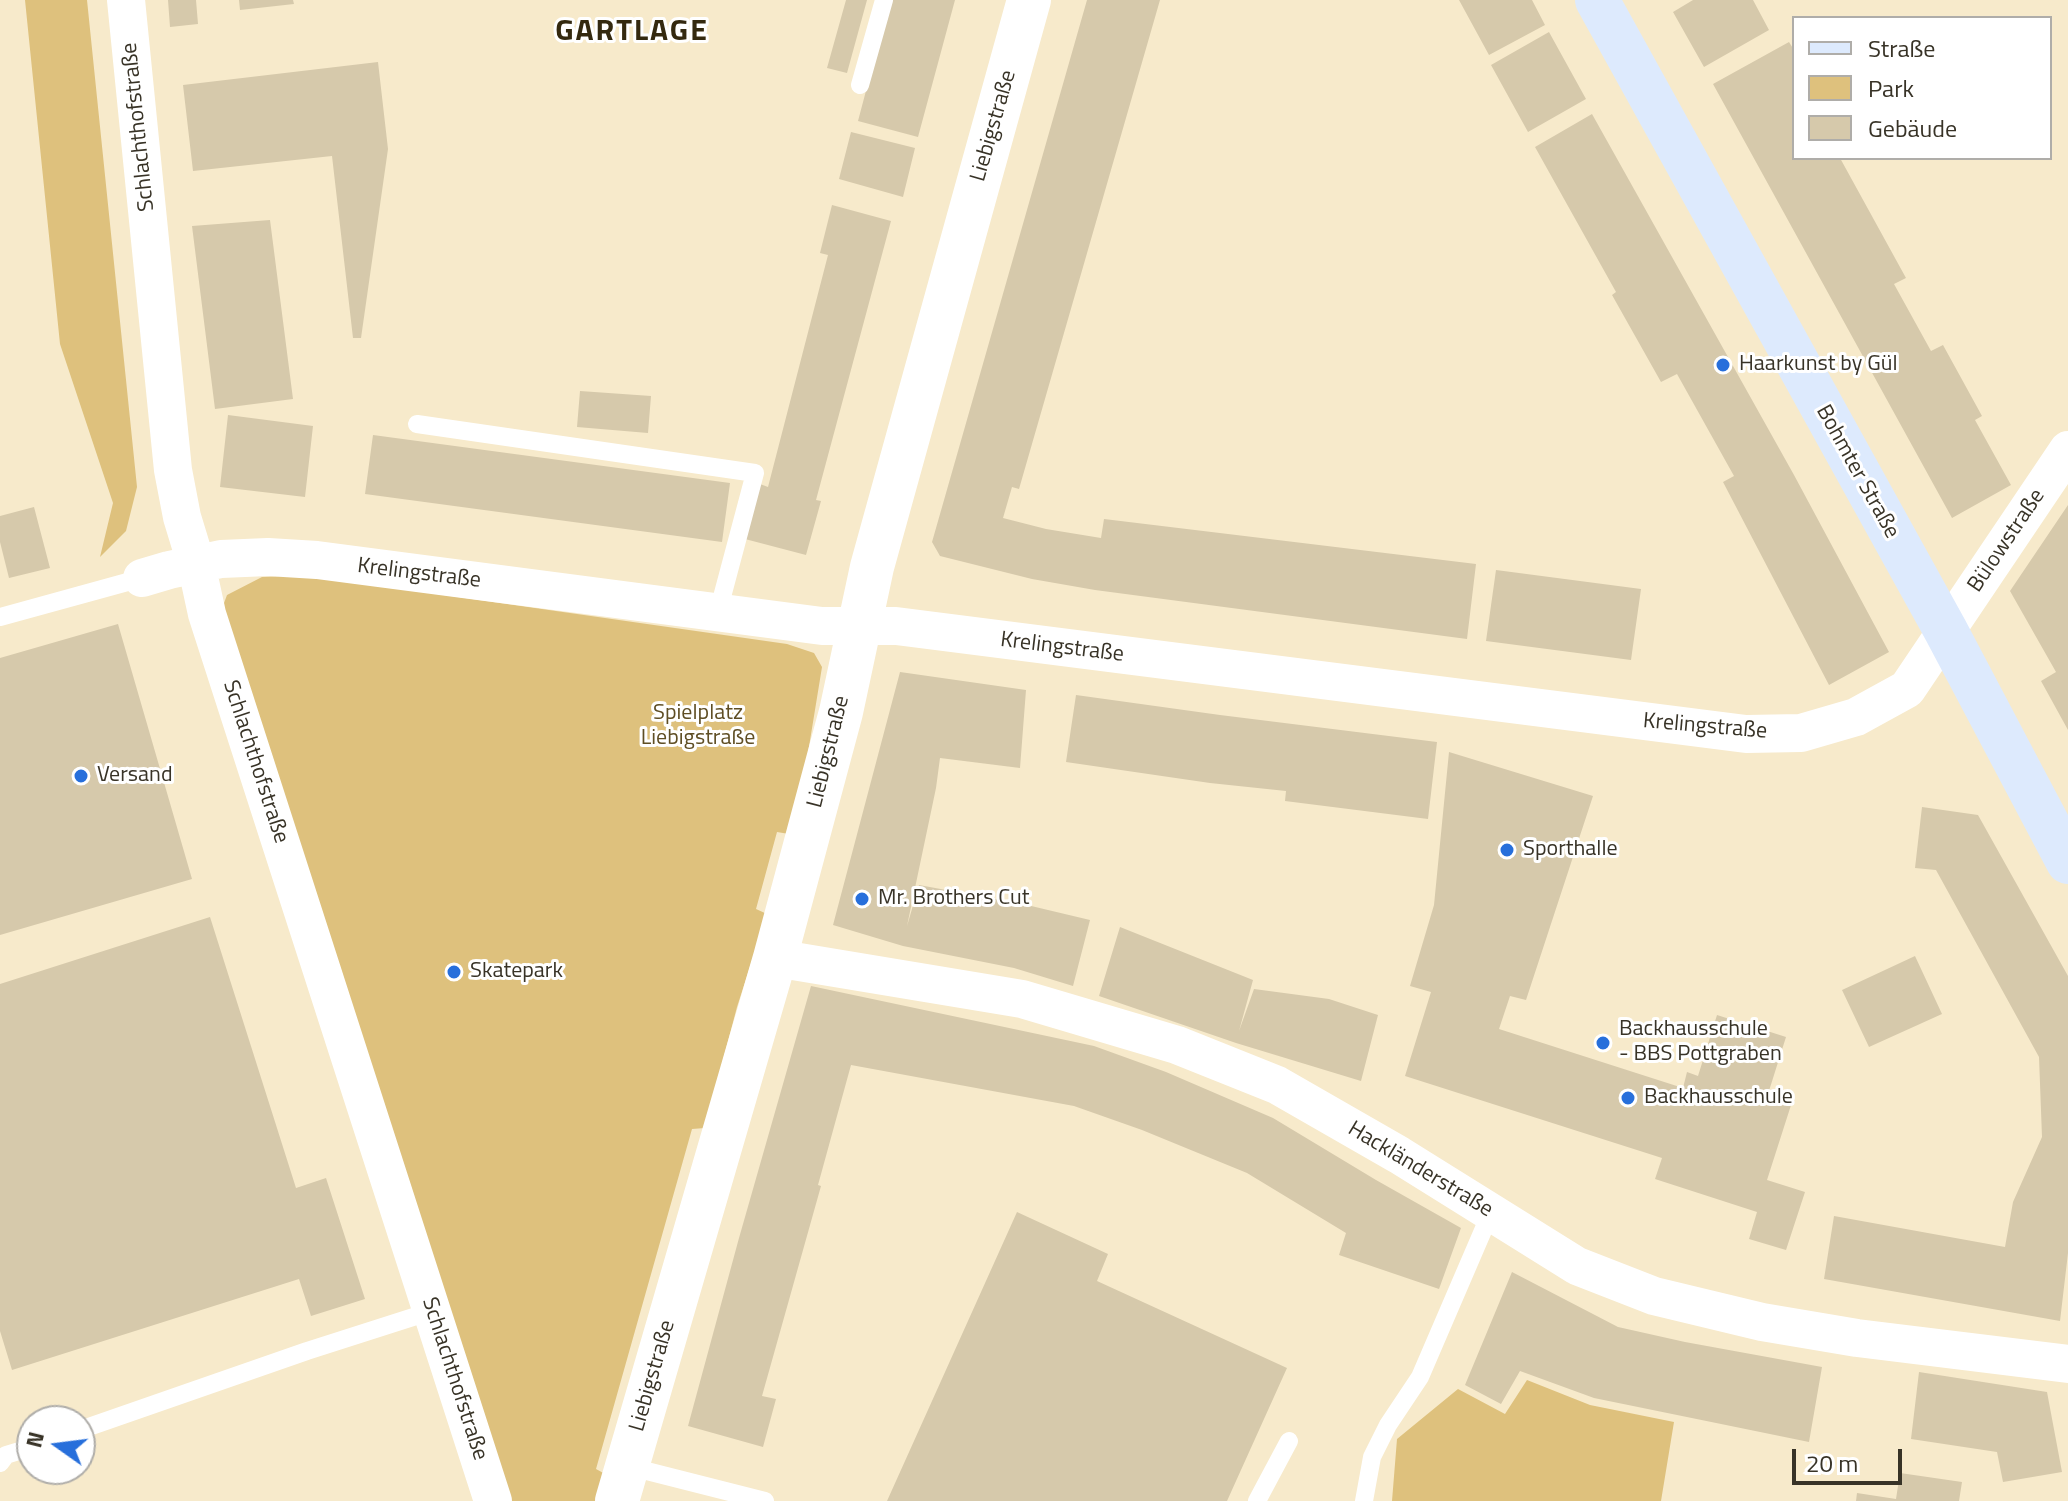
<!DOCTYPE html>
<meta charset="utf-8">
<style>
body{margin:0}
#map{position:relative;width:2068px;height:1501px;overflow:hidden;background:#f7eacb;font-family:"Titillium Web",sans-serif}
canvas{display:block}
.legend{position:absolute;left:1792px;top:16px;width:260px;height:144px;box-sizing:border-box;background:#fff;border:2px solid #afada9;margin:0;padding:10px 14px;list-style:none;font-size:24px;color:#383327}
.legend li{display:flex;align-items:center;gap:16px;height:40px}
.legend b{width:40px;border:2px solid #afada9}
.north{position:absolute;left:16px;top:1405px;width:80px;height:80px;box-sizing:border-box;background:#fff;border:2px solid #afada9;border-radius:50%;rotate:284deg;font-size:22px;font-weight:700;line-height:32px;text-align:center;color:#383327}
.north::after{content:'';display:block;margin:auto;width:28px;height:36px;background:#276fdb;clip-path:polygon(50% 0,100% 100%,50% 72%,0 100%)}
.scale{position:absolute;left:1792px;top:1449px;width:110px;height:36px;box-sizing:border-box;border:4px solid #383327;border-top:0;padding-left:10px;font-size:24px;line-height:28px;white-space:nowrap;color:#383327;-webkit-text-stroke:6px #fff;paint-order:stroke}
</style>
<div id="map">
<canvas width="2068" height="1501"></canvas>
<ul class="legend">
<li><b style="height:10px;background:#ddeafd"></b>Straße</li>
<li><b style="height:22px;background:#dec17d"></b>Park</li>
<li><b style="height:22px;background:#d6c9ab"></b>Gebäude</li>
</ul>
<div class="north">N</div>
<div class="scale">20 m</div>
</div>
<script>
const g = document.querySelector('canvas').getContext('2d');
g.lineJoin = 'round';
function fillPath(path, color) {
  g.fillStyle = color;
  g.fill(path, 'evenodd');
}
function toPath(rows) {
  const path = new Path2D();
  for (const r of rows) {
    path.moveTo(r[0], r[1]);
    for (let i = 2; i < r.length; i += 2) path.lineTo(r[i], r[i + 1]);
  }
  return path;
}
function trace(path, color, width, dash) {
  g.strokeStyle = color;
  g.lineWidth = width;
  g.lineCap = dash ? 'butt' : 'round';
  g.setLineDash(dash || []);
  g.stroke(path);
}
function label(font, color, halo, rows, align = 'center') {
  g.font = font + ' "Titillium Web",sans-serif';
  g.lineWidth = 6;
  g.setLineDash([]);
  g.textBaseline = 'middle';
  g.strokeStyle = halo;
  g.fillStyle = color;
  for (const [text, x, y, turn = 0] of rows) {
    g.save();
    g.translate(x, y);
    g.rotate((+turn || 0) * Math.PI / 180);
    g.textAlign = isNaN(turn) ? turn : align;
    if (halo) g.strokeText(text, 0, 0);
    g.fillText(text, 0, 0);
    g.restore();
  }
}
const green = toPath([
 [25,0,87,0,137,487,126,531,100,557,113,503,60,344],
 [304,575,787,644,814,653,822,667,806,765,789,834,777,832,756,909,767,914,737,1007,705,1128,692,1129,596,1469,607,1475,599,1501,502,1501,220,614,227,595,262,577],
 [1527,1380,1590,1405,1674,1422,1661,1501,1392,1501,1397,1439,1458,1389,1505,1414]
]);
const building = toPath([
 [168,0,196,0,198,24,170,27],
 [239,0,293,0,294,4,240,10],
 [846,0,867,0,847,73,827,68],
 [890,0,955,0,918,137,858,121],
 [1087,0,1160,0,1019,489,1012,487,1003,518,1046,529,1101,538,1104,519,1476,564,1467,639,1095,590,1032,579,940,556,932,542],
 [1459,0,1532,0,1545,25,1489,55],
 [1693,0,1753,0,1769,30,1704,67,1673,12],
 [1549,32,1586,99,1528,132,1491,65],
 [1789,42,1794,50,1794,158,1840,158,1906,278,1894,284,1931,351,1943,345,1982,416,1975,420,2011,485,1952,518,1713,84],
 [378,62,388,149,361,338,353,338,332,156,193,171,183,85],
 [1592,114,1794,475,1889,652,1829,685,1723,482,1734,476,1677,374,1661,382,1612,295,1616,292,1535,147],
 [851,132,915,148,903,197,839,179],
 [832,205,891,221,816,500,821,501,806,555,745,539,760,484,768,487,828,255,820,253],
 [270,220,293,399,215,409,192,226],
 [580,391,651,396,648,433,577,427],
 [228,415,313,426,305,497,220,487],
 [373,435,730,483,722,542,365,494],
 [2068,505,2068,730,2041,681,2056,672,2010,591],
 [34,507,50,568,9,578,0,542,0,516],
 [1496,570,1641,589,1631,660,1486,641],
 [118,624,192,879,0,935,0,658],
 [900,672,1026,690,1020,768,940,758,936,788,907,926,919,885,1027,905,1090,920,1073,986,1014,968,903,946,833,925],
 [1076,695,1220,715,1437,742,1428,819,1285,801,1286,791,1210,783,1066,762],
 [1449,752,1593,796,1526,1000,1510,996,1499,1029,1683,1088,1687,1072,1698,1076,1717,1015,1786,1037,1768,1094,1792,1102,1767,1180,1805,1192,1786,1250,1749,1239,1757,1212,1655,1179,1662,1158,1405,1076,1431,992,1410,986,1434,905],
 [1922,807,1978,815,2068,976,2068,1253,2060,1321,1824,1279,1834,1216,2005,1247,2013,1202,2042,1137,2039,1057,1936,870,1915,868],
 [210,917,296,1188,326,1178,365,1299,311,1316,299,1279,12,1370,0,1331,0,984],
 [1120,927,1253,980,1239,1031,1254,989,1329,999,1378,1015,1361,1081,1236,1043,1099,996],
 [1915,956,1942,1014,1869,1047,1842,990],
 [811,986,1094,1046,1166,1072,1273,1118,1376,1180,1461,1228,1439,1289,1339,1255,1346,1233,1247,1173,1142,1130,1074,1106,851,1065,818,1185,821,1186,762,1396,776,1399,763,1447,688,1426,739,1238],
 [1017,1212,1108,1254,1097,1281,1287,1368,1227,1501,887,1501],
 [1512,1272,1618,1327,1685,1342,1822,1367,1809,1442,1594,1398,1520,1371,1501,1404,1465,1385],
 [1919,1372,2047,1392,2062,1472,2003,1482,1997,1452,1911,1439],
 [1900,1473,1962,1482,1959,1501,1856,1501,1857,1493,1896,1499]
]);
const service = toPath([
 [860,85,884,0],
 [417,424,755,473,718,612],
 [0,617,142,578],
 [80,1430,307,1351,432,1311],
 [0,1463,6,1455,32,1447],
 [627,1466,765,1501],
 [1257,1501,1289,1441],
 [1364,1501,1372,1457,1388,1425,1420,1377,1491,1212]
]);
const minor = toPath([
 [126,0,173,470,182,517,196,563,207,614,493,1501],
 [142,578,169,570,221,559,268,557,317,560,822,626,896,626,1746,734,1801,733,1856,717,1907,689,2068,450],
 [775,958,1022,999,1177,1045,1277,1085,1399,1155,1577,1266,1654,1296,1762,1322,1857,1338,2068,1364]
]);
const tertiary = toPath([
 [617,1501,775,958,841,712,872,567,1029,0]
]);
const secondary = toPath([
 [1597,0,1946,631,2068,862]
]);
const markers = [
 [1723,365,8,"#276fdb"],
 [81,776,8,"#276fdb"],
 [1507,850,8,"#276fdb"],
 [862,899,8,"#276fdb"],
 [454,972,8,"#276fdb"],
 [1603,1043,8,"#276fdb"],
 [1628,1098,8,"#276fdb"]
];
const streetNames = [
 ["Liebigstraße",994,126,-74],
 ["Schlachthofstraße",139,127,-96],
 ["Bohmter Straße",1857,472,61],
 ["Bülowstraße",2007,541,-56],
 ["Krelingstraße",419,574,7],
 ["Krelingstraße",1062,648,7],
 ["Krelingstraße",1705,727,5],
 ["Liebigstraße",829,752,-76],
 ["Schlachthofstraße",255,762,72],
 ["Hackländerstraße",1420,1170,31],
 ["Liebigstraße",653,1376,-74],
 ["Schlachthofstraße",454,1379,72]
];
const poiNames = [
 ["Haarkunst by Gül",1739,365],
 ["Versand",97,776],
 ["Sporthalle",1523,850],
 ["Mr. Brothers Cut",878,899],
 ["Skatepark",470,972],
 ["Backhausschule",1619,1030],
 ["- BBS Pottgraben",1619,1055],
 ["Backhausschule",1644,1098]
];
const parkNames = [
 ["Spielplatz",698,714],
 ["Liebigstraße",698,739]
];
const districtNames = [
 ["GARTLAGE",632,33]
];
fillPath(green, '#dec17d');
fillPath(building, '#d6c9ab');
trace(service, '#fff', 18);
trace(minor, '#fff', 38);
trace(tertiary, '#fff', 44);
trace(secondary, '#ddeafd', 44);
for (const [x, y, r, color] of markers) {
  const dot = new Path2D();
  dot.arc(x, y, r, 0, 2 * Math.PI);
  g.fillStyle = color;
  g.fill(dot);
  trace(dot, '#fff', 3);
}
label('22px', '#383327', '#fff', streetNames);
label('22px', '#383327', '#fff', poiNames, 'left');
label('22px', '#5f4e24', '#fff', parkNames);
g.letterSpacing = '2px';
label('bold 30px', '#34290f', '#fff', districtNames);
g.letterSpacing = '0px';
</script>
